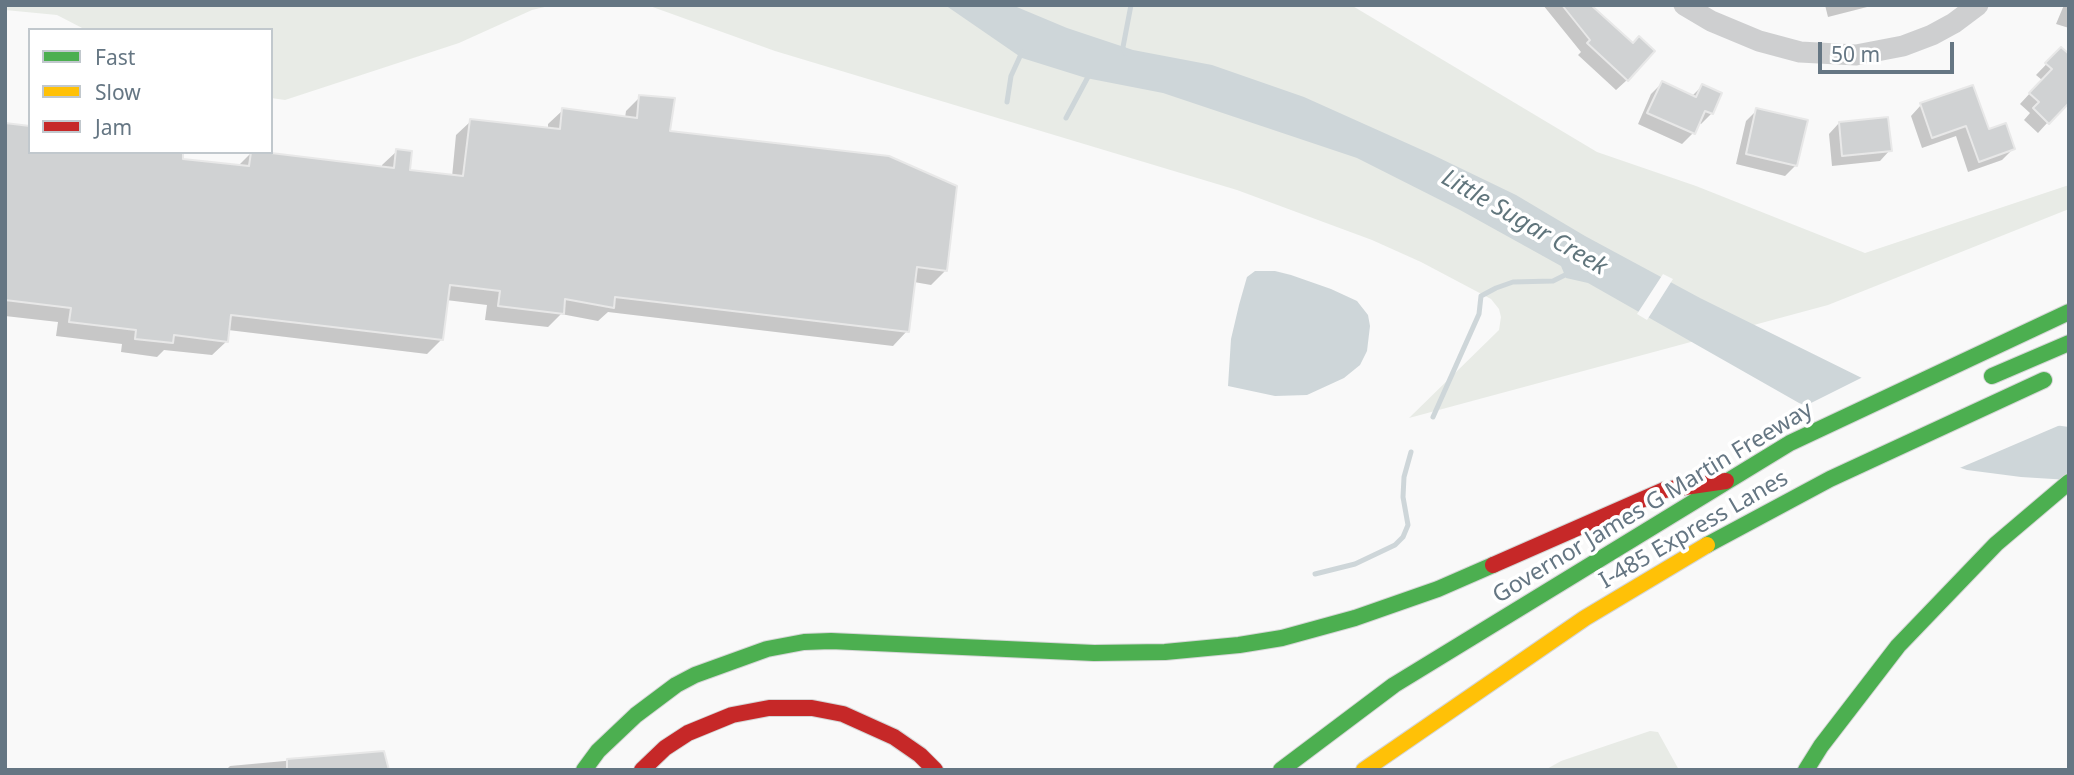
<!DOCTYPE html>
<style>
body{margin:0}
#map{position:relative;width:2074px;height:775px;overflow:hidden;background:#f9f9f9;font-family:"Noto Sans",sans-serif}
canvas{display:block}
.frame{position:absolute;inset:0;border:7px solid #657683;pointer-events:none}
.legend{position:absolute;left:28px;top:28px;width:245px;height:126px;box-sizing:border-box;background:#fff;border:2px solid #c1c8cd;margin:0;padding:9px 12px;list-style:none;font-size:21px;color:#657683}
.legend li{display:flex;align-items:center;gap:14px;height:35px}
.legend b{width:35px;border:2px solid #c1c8cd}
.scale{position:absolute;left:1818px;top:42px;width:136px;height:32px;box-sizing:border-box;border:4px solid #657683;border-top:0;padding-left:9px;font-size:21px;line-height:24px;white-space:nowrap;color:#657683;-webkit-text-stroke:5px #fff;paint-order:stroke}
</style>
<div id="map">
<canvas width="2074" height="775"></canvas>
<div class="frame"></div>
<ul class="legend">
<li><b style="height:9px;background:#4caf50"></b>Fast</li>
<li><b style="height:9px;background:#ffc107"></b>Slow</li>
<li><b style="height:9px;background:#c62828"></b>Jam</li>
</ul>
<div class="scale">50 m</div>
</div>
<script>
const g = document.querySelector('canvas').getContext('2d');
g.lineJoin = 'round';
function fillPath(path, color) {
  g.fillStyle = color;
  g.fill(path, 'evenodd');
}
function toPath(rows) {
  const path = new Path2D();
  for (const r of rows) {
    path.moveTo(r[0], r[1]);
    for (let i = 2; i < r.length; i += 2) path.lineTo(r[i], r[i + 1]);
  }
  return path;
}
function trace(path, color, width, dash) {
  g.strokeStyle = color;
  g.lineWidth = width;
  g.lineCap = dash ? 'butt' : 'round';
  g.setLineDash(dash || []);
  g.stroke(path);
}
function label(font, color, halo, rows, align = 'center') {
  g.font = font + ' "Noto Sans",sans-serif';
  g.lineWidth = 7;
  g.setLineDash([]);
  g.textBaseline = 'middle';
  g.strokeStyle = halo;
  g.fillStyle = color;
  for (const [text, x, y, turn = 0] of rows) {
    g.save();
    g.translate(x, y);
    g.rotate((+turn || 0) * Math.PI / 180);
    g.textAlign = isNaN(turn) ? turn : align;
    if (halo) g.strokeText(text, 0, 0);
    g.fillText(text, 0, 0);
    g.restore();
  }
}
const green = toPath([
 [5,5,553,5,532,10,459,43,285,100,271,98,271,30,86,30,57,15,5,10],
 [647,5,1351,5,1597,152,1696,186,1865,253,2069,185,2069,209,1828,305,1409,418,1499,330,1501,317,1499,309,1491,299,1421,262,1372,240,1237,190,775,51],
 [1650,731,1658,732,1679,770,1545,770,1561,761]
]);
const water = toPath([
 [945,5,1012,5,1067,28,1133,50,1212,65,1304,97,1431,154,1516,195,1585,236,1700,298,1874,384,1903,396,2033,422,2069,427,2069,480,2021,477,1967,470,1919,454,1853,424,1799,403,1588,283,1566,278,1561,266,1460,210,1357,158,1163,93,1086,78,1022,58],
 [1255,271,1275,271,1291,275,1331,289,1357,301,1368,315,1370,326,1367,351,1360,365,1344,378,1307,395,1275,396,1228,386,1231,339,1239,305,1247,277]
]);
const pier = toPath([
 [1663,274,1673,279,1647,320,1637,314],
 [1865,376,1904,392,1960,407,2065,423,1955,470,1918,457,1801,408]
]);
const shadow = toPath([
 [1543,5,1595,5,1592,9,1632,46,1627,80,1616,90,1578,55,1581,52],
 [1825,5,1875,5,1828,17],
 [2064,5,2069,5,2069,28,2056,24],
 [2061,49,2048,122,2038,133,2024,120,2030,113,2020,104,2042,80,2036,75],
 [1662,83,1692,96,1702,86,1712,113,1701,124,1698,122,1693,133,1682,144,1638,124,1651,94],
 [640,97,668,132,946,270,931,285,914,282,907,331,893,346,608,312,598,321,561,314,548,327,485,320,487,305,446,300,441,340,427,354,228,330,227,341,212,355,164,350,157,357,121,352,122,344,56,336,58,322,5,316,5,125,30,152,181,160,237,167,251,153,382,168,382,165,397,151,408,172,452,177,456,135,471,121,548,130,548,124,563,110,625,118,626,111],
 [1921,105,1988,132,2013,149,2002,160,1968,172,1956,136,1922,148,1911,116],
 [1757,110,1796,165,1785,176,1736,164,1746,121],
 [1839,123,1890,150,1880,161,1832,166,1829,134],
 [383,752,385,770,226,770,230,766]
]);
const stream = toPath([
 [1125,53,1123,47,1131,5],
 [1007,102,1011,76,1022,52],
 [1066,118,1089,75],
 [1433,417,1479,314,1481,296,1496,288,1513,282,1553,281,1569,273],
 [1315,574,1355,564,1395,545,1403,537,1408,525,1403,497,1404,477,1411,452]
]);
const building = toPath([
 [1562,5,1591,5,1633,43,1639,36,1655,51,1628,81,1587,43,1590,40,1562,5],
 [2061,47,2069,54,2069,103,2049,124,2033,108,2039,102,2029,93,2052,69,2045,63,2061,47],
 [1662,81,1696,97,1702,84,1722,93,1713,114,1705,111,1695,134,1647,113,1662,81],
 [1973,85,1989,129,2006,123,2015,149,1979,162,1966,126,1932,138,1920,103,1973,85],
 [639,95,675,98,670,131,889,156,957,186,947,271,917,267,909,332,615,297,614,308,565,299,564,314,498,306,500,291,450,285,443,340,231,315,228,342,174,335,173,343,135,339,136,330,69,322,71,308,5,300,5,123,30,126,30,152,183,152,183,159,249,166,251,152,263,152,394,168,396,149,412,151,410,170,463,176,470,119,560,129,562,108,637,118,639,95],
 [1756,108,1808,120,1797,166,1746,154,1756,108],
 [1888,117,1892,151,1842,156,1839,122,1888,117],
 [384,751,389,770,287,770,287,759,384,751]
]);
const street = toPath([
 [1684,5,1711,21,1759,41,1800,52,1856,55,1903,46,1932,35,1954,23,1978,5]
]);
const fast = toPath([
 [1992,376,2069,343],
 [1707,545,1830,479,2044,380],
 [584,770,598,751,636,715,676,685,695,675,767,649,804,642,831,641,1094,653,1165,652,1239,645,1282,638,1355,618,1438,589,1493,565],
 [1281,770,1394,685,1790,443,2069,312],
 [1806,770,1821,746,1898,646,1996,544,2069,482]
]);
const slow = toPath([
 [1364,770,1585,618,1707,545]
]);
const jam = toPath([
 [1493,565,1664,490,1726,481],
 [642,770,665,748,688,733,732,715,769,708,812,708,843,714,894,737,920,755,935,770]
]);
const streetNames = [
 ["Governor James G Martin Freeway",1653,503,-31],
 ["I-485 Express Lanes",1694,530,-30]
];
const waterNames = [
 ["Little Sugar Creek",1524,223,30]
];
fillPath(green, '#e8ebe6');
fillPath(water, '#ced6d9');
fillPath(pier, '#f9f9f9');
fillPath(shadow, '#0003');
trace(stream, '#ced6d9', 5);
fillPath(building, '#d0d2d3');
trace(building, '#e8e8e8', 2);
trace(fast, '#d5d6d6', 18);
trace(slow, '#d5d6d6', 18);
trace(jam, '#d5d6d6', 18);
trace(street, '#cecfd0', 21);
trace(fast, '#4caf50', 16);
trace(slow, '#ffc107', 16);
trace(jam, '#c62828', 16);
label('23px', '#657683', '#fff', streetNames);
label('italic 24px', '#60757c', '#fff', waterNames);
</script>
